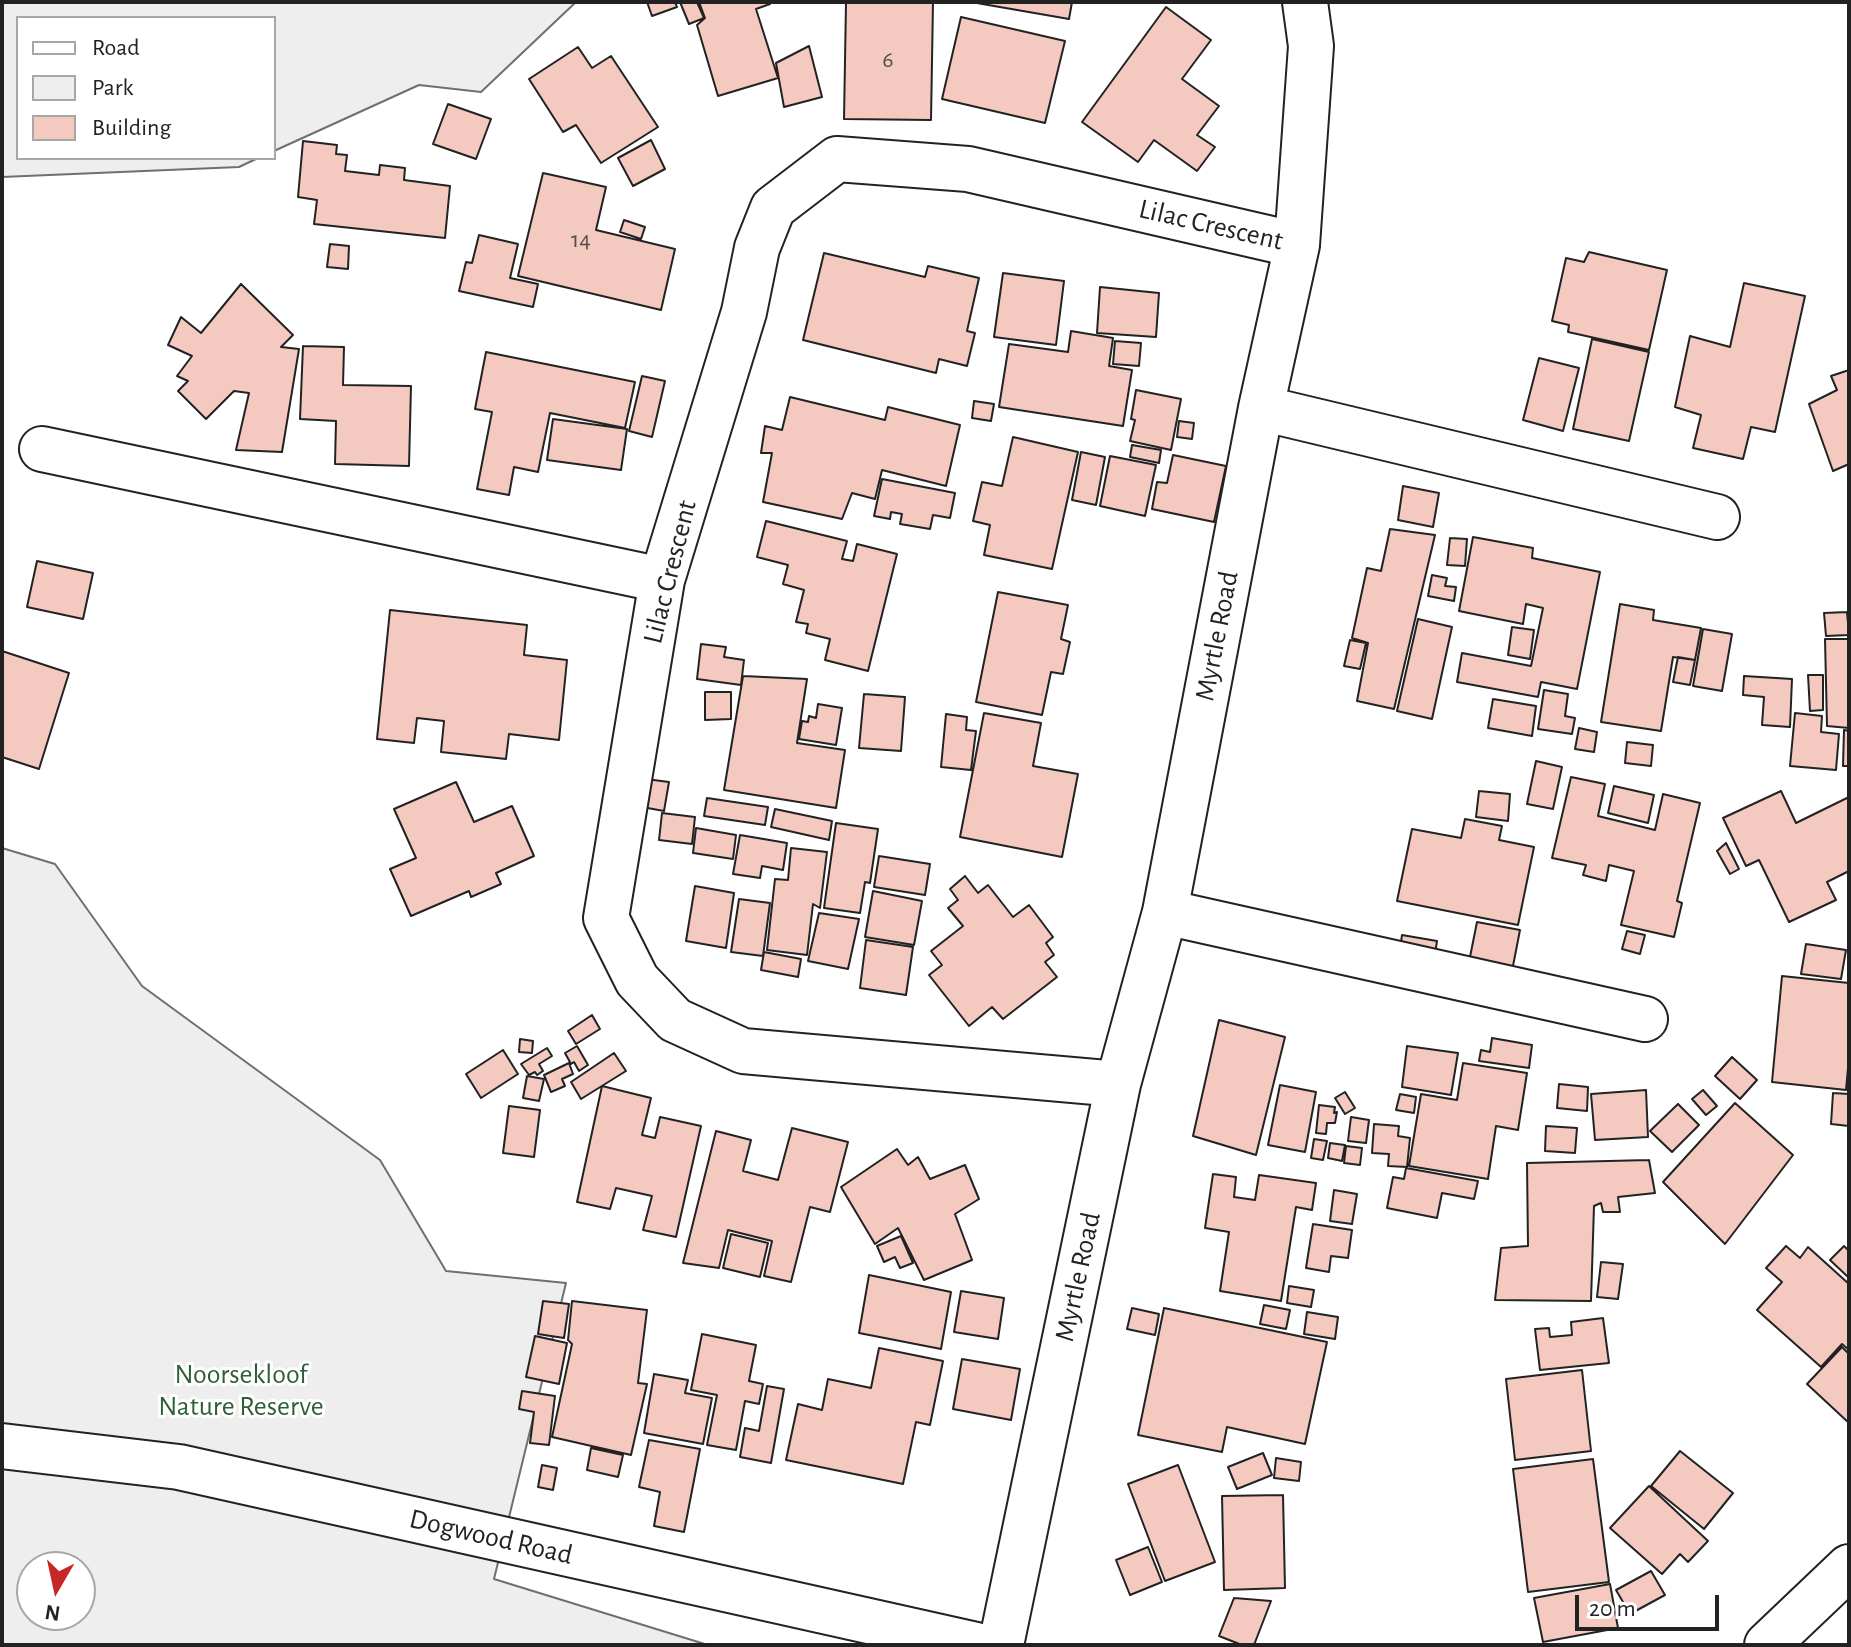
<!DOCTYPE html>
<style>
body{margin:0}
#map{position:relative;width:1851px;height:1647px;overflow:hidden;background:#fff;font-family:"Alegreya Sans",sans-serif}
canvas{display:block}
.frame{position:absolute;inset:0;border:4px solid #222;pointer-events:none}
.legend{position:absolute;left:16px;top:16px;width:260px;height:144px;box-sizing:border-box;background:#fff;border:2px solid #a7a7a7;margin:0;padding:10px 14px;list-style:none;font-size:24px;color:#222}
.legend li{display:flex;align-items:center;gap:16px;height:40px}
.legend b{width:40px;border:2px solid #a7a7a7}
.north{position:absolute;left:16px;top:1551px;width:80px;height:80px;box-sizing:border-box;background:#fff;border:2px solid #a7a7a7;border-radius:50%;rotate:189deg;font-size:22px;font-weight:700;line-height:32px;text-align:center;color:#222}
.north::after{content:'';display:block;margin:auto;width:28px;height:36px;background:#c62828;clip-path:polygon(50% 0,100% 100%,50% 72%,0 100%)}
.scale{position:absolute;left:1575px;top:1595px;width:144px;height:36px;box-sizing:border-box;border:4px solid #222;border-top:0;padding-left:10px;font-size:24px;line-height:28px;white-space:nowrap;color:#222;-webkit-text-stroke:6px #fff;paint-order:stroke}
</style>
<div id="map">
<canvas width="1851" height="1647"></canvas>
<div class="frame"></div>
<ul class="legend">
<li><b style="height:10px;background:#fff"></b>Road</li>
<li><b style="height:22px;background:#eee"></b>Park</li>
<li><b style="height:22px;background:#f3c9c0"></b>Building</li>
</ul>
<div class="north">N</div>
<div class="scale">20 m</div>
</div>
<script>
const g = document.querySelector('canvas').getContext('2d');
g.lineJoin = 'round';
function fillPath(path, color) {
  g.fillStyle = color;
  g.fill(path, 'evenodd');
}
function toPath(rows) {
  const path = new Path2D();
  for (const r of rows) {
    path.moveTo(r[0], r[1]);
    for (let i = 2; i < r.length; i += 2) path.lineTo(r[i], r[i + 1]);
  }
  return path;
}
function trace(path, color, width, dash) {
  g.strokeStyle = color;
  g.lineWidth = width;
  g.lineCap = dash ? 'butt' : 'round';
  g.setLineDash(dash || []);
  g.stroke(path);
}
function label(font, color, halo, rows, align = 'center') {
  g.font = font + ' "Alegreya Sans",sans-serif';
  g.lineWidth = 6;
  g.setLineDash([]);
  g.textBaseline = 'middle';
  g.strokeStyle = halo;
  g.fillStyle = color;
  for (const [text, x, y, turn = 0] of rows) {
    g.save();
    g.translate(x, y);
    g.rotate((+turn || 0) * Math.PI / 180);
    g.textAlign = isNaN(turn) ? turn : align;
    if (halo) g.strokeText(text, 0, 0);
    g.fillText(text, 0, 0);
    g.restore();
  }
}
const green = toPath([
 [2,2,576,2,481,92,419,85,274,151,274,18,18,18,18,158,258,158,239,167,2,177,2,2],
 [2,848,55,864,142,986,380,1160,446,1271,566,1283,494,1579,708,1645,2,1645,2,848],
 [32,1567,80,1567,80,1615,32,1615,32,1567]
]);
const building = toPath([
 [647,2,675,2,677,7,652,16,647,2],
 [680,2,697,2,704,18,689,24,680,2],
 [699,2,770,2,770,4,756,9,778,78,718,96,697,25,705,18,699,2],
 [846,2,933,2,931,120,844,119,846,2],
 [971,2,1072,2,1069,19,971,2],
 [1166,7,1211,40,1182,79,1219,106,1197,135,1215,147,1197,171,1154,140,1138,162,1082,122,1166,7],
 [961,17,1065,41,1045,123,942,99,961,17],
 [809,46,822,97,784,107,776,63,809,46],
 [578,47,592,68,611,56,658,127,601,163,576,125,563,132,529,79,578,47],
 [448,104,491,119,476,159,433,144,448,104],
 [651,140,665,169,633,186,618,158,651,140],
 [303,141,337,145,336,154,347,155,345,171,379,175,380,165,405,168,404,180,450,186,445,238,314,224,317,200,298,197,303,141],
 [543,173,606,187,596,230,675,249,661,310,518,276,543,173],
 [624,220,645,227,641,239,620,232,624,220],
 [479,235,518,244,510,278,538,284,533,307,459,291,466,262,472,263,479,235],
 [330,244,349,246,348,269,327,267,330,244],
 [1589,252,1667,270,1649,350,1568,332,1569,325,1552,321,1566,258,1584,262,1589,252],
 [824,253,925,277,928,266,979,278,967,331,975,333,967,366,939,359,936,373,803,340,824,253],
 [1003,273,1064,281,1056,345,994,337,1003,273],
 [1744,283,1805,296,1775,432,1751,427,1743,459,1693,448,1701,415,1675,407,1690,336,1730,347,1744,283],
 [241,284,293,335,281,347,299,349,282,452,236,450,249,393,234,391,206,419,178,391,188,381,177,376,192,356,168,345,181,317,201,333,241,284],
 [1100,287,1159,293,1156,337,1097,333,1100,287],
 [1071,331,1113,338,1109,366,1132,370,1123,426,999,407,1009,344,1068,352,1071,331],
 [1592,339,1649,352,1629,441,1573,429,1592,339],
 [1115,341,1141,343,1139,366,1113,364,1115,341],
 [303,346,344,347,343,385,411,386,409,466,335,464,336,421,300,419,303,346],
 [486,352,635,382,625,428,550,413,538,472,514,467,509,495,477,489,492,412,475,409,486,352],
 [1539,358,1579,368,1563,431,1523,420,1539,358],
 [1849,370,1849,464,1833,471,1809,404,1837,390,1831,376,1849,370],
 [642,376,665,381,652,437,629,431,642,376],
 [1136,390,1181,399,1171,450,1130,441,1135,420,1131,419,1136,390],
 [790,397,885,420,888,407,960,425,946,486,882,470,875,499,852,493,842,519,763,502,772,453,761,453,765,426,782,430,790,397],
 [974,401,994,404,991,421,972,418,974,401],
 [553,419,627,429,621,470,547,460,553,419],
 [1179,421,1194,423,1192,439,1177,437,1179,421],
 [1013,437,1078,452,1052,569,984,555,990,525,973,521,982,482,1002,486,1013,437],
 [1132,445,1161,450,1159,463,1130,457,1132,445],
 [1081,452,1105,457,1096,505,1072,500,1081,452],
 [1173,455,1226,466,1214,522,1152,509,1157,482,1167,483,1173,455],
 [1110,456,1156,465,1145,516,1100,506,1110,456],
 [882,479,955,493,950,518,933,515,930,529,900,524,902,514,891,512,890,519,874,516,882,479],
 [1403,486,1439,493,1433,527,1398,520,1403,486],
 [766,521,847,541,842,559,853,561,857,544,897,554,868,671,825,660,830,639,806,633,808,624,796,622,804,590,783,584,788,565,757,557,766,521],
 [1390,529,1435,535,1394,709,1357,701,1368,643,1352,638,1367,568,1381,571,1390,529],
 [1473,537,1533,548,1532,558,1600,572,1577,689,1541,682,1538,697,1457,682,1462,653,1531,666,1543,608,1526,604,1523,624,1459,611,1473,537],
 [1450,538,1467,539,1465,566,1447,565,1450,538],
 [37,561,93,573,83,619,27,607,37,561],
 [1432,575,1447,578,1445,586,1456,587,1454,601,1428,596,1432,575],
 [998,592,1068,605,1061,639,1070,642,1063,674,1051,672,1042,715,976,702,998,592],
 [1620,604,1654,610,1653,620,1701,628,1695,660,1673,657,1661,731,1601,722,1620,604],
 [390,610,527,625,524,655,567,660,559,740,509,734,506,759,441,752,444,721,417,718,414,743,377,739,390,610],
 [1847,612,1849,635,1826,636,1824,613,1847,612],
 [1418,619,1452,627,1432,719,1397,711,1418,619],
 [1512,627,1534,630,1530,659,1508,655,1512,627],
 [1703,629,1732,634,1722,691,1693,686,1703,629],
 [1825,639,1849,639,1849,728,1827,726,1825,639],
 [1350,640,1366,643,1360,669,1344,666,1350,640],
 [701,644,726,647,724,657,744,660,741,685,697,679,701,644],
 [2,651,69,673,39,769,2,757,2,651],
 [1678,657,1695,660,1690,685,1673,682,1678,657],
 [1808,675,1823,675,1823,710,1810,711,1808,675],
 [743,676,807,679,797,743,845,750,836,808,724,790,743,676],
 [1744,676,1792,679,1790,727,1762,725,1764,697,1743,695,1744,676],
 [1544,690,1568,694,1565,716,1575,718,1572,734,1538,729,1544,690],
 [705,692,731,692,731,719,705,720,705,692],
 [864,694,905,697,901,751,859,748,864,694],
 [1493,699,1536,706,1532,736,1488,728,1493,699],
 [818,704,842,708,836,745,799,739,802,721,808,722,809,716,816,718,818,704],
 [984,713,1041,723,1033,766,1078,774,1062,857,960,837,984,713],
 [1795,713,1822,716,1821,732,1839,734,1836,770,1790,766,1795,713],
 [946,714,967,717,966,730,976,731,971,770,941,767,946,714],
 [1579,728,1597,732,1594,752,1575,749,1579,728],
 [1844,730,1849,731,1849,766,1843,766,1844,730],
 [1627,742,1653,745,1651,766,1625,763,1627,742],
 [1536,761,1562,767,1553,809,1527,804,1536,761],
 [1571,777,1605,784,1598,816,1655,830,1663,794,1700,803,1677,901,1682,903,1674,937,1621,925,1634,871,1609,865,1606,881,1583,875,1586,865,1552,858,1571,777],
 [646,779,669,782,664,811,642,807,646,779],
 [456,782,474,822,512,806,534,856,496,873,501,884,471,897,469,891,411,916,390,869,416,858,394,809,456,782],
 [1614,786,1654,795,1648,823,1608,813,1614,786],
 [1479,791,1510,794,1508,821,1476,817,1479,791],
 [1781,791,1796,823,1849,797,1849,871,1827,882,1836,900,1789,922,1759,860,1746,866,1723,818,1781,791],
 [707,798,768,807,765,825,704,816,707,798],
 [775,809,832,821,829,840,771,827,775,809],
 [662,813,695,817,692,844,659,840,662,813],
 [1465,819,1502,826,1499,840,1534,847,1518,925,1397,901,1412,829,1461,838,1465,819],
 [836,823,878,829,870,883,865,882,860,913,824,908,836,823],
 [696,828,736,835,733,859,693,853,696,828],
 [740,835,787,843,783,870,762,866,760,878,733,874,740,835],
 [1726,843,1739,869,1730,874,1717,851,1726,843],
 [791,848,827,852,820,908,813,904,807,955,767,950,775,879,788,880,791,848],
 [879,856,930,864,925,895,874,887,879,856],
 [965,876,978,893,988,885,1013,917,1029,905,1053,937,1046,943,1054,955,1045,962,1057,977,1003,1019,992,1007,969,1026,929,975,942,965,931,951,963,926,948,908,958,900,950,889,965,876],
 [695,886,734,893,726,948,686,941,695,886],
 [873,891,922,901,914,945,865,937,873,891],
 [739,899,770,903,763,956,731,952,739,899],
 [819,913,859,919,848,969,808,961,819,913],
 [1477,922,1520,930,1512,971,1469,962,1477,922],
 [1627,931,1645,935,1640,954,1622,949,1627,931],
 [1402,935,1437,941,1434,961,1399,956,1402,935],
 [866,940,913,947,906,995,860,988,866,940],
 [1806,944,1846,950,1841,979,1801,974,1806,944],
 [764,952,801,959,798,977,761,970,764,952],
 [1782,976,1849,983,1849,1057,1846,1090,1772,1082,1782,976],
 [592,1015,600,1029,576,1044,568,1031,592,1015],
 [1219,1020,1285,1037,1256,1155,1193,1136,1219,1020],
 [1492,1038,1532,1045,1529,1068,1479,1061,1481,1050,1490,1052,1492,1038],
 [520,1039,533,1041,532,1053,519,1052,520,1039],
 [577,1046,588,1065,579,1071,574,1062,571,1064,565,1053,577,1046],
 [1407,1046,1458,1053,1451,1095,1402,1087,1407,1046],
 [547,1048,552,1056,539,1064,543,1071,537,1075,535,1072,529,1075,521,1064,547,1048],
 [503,1050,518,1074,481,1098,466,1074,503,1050],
 [614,1053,626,1071,581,1099,571,1082,614,1053],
 [1732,1057,1757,1080,1740,1099,1715,1076,1732,1057],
 [569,1063,573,1074,562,1079,565,1086,551,1092,544,1075,569,1063],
 [1463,1063,1527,1073,1518,1130,1496,1126,1488,1179,1409,1166,1421,1094,1457,1100,1463,1063],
 [527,1076,544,1079,539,1101,523,1098,527,1076],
 [1559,1084,1588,1087,1587,1111,1557,1108,1559,1084],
 [1280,1085,1316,1092,1305,1152,1268,1145,1280,1085],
 [602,1086,651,1098,642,1135,655,1138,660,1117,701,1126,676,1237,643,1230,652,1196,616,1188,610,1209,577,1202,602,1086],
 [1646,1090,1648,1137,1595,1140,1591,1094,1646,1090],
 [1703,1090,1717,1106,1706,1115,1692,1099,1703,1090],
 [1345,1092,1355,1108,1345,1114,1335,1098,1345,1092],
 [1833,1093,1849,1094,1849,1126,1831,1124,1833,1093],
 [1400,1094,1416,1097,1414,1113,1396,1110,1400,1094],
 [1735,1103,1793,1155,1725,1244,1663,1182,1735,1103],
 [1678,1104,1699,1125,1672,1152,1650,1131,1678,1104],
 [1319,1105,1335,1107,1334,1113,1337,1112,1335,1123,1327,1123,1326,1134,1316,1133,1319,1105],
 [509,1106,540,1110,534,1157,503,1153,509,1106],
 [1351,1117,1369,1120,1366,1143,1348,1141,1351,1117],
 [1374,1124,1399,1126,1398,1136,1410,1138,1407,1167,1388,1166,1389,1154,1372,1153,1374,1124],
 [1546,1126,1577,1128,1575,1153,1545,1151,1546,1126],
 [792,1128,848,1142,830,1212,810,1207,791,1282,764,1276,772,1241,728,1230,719,1268,683,1263,716,1131,751,1140,743,1171,778,1180,792,1128],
 [1314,1139,1327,1141,1323,1160,1311,1158,1314,1139],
 [1330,1143,1345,1145,1342,1161,1328,1158,1330,1143],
 [1346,1146,1362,1148,1360,1165,1344,1163,1346,1146],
 [897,1149,908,1165,918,1157,930,1179,965,1165,979,1199,955,1214,972,1260,924,1280,898,1228,875,1244,841,1187,897,1149],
 [1649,1160,1655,1193,1618,1197,1620,1212,1603,1212,1601,1203,1594,1206,1591,1301,1495,1300,1501,1248,1528,1246,1527,1163,1649,1160],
 [1406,1168,1478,1181,1474,1199,1442,1193,1437,1218,1387,1208,1393,1177,1404,1179,1406,1168],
 [1213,1174,1236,1177,1234,1197,1255,1200,1259,1175,1316,1183,1312,1210,1296,1207,1281,1301,1220,1291,1229,1232,1205,1228,1213,1174],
 [1334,1190,1357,1194,1352,1224,1330,1221,1334,1190],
 [1313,1224,1352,1230,1348,1258,1331,1256,1329,1272,1306,1268,1313,1224],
 [731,1234,768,1243,760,1277,723,1268,731,1234],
 [901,1236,913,1263,900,1268,895,1257,884,1262,877,1246,901,1236],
 [1786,1246,1800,1258,1808,1247,1849,1284,1849,1350,1842,1344,1821,1367,1757,1310,1782,1282,1766,1268,1786,1246],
 [1844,1246,1849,1251,1848,1277,1830,1260,1844,1246],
 [1601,1262,1623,1264,1618,1299,1597,1297,1601,1262],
 [869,1275,951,1292,941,1349,859,1333,869,1275],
 [1289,1286,1314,1290,1311,1307,1287,1303,1289,1286],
 [961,1291,1004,1298,998,1339,954,1332,961,1291],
 [543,1301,569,1304,564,1338,538,1334,543,1301],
 [572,1301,647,1310,638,1383,647,1384,631,1455,552,1437,572,1344,568,1340,572,1301],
 [1264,1305,1290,1310,1286,1329,1260,1324,1264,1305],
 [1132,1308,1159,1314,1155,1335,1127,1329,1132,1308],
 [1164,1308,1327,1342,1305,1444,1227,1427,1222,1452,1138,1435,1164,1308],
 [1307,1312,1338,1317,1335,1339,1304,1334,1307,1312],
 [1603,1318,1609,1363,1540,1370,1535,1329,1549,1328,1550,1337,1572,1335,1571,1322,1603,1318],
 [702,1334,756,1345,749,1381,763,1384,759,1404,745,1401,736,1450,707,1445,717,1395,691,1390,702,1334],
 [535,1336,567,1343,559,1384,526,1377,535,1336],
 [1842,1347,1849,1354,1849,1423,1807,1384,1842,1347],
 [879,1348,943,1361,930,1425,916,1422,903,1484,786,1460,798,1404,822,1410,828,1379,871,1388,879,1348],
 [962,1359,1020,1369,1011,1420,953,1409,962,1359],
 [1582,1370,1591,1451,1515,1460,1506,1379,1582,1370],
 [654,1374,688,1380,685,1393,712,1398,703,1444,644,1433,654,1374],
 [767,1386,784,1389,771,1463,740,1457,745,1428,759,1431,767,1386],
 [522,1391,555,1396,549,1445,530,1443,534,1412,519,1409,522,1391],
 [649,1440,700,1449,684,1532,654,1526,660,1492,639,1487,649,1440],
 [591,1448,623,1455,618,1477,587,1470,591,1448],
 [1680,1451,1733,1493,1704,1529,1651,1486,1680,1451],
 [1263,1453,1272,1475,1237,1489,1228,1467,1263,1453],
 [1276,1458,1301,1462,1299,1481,1274,1478,1276,1458],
 [1593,1459,1609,1582,1528,1592,1513,1469,1593,1459],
 [542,1465,557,1468,553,1490,538,1487,542,1465],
 [1178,1465,1215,1562,1165,1581,1128,1484,1178,1465],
 [1649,1486,1708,1541,1688,1562,1680,1554,1662,1574,1610,1528,1649,1486],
 [1283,1495,1285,1588,1224,1590,1222,1496,1283,1495],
 [1148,1547,1162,1582,1130,1595,1116,1560,1148,1547],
 [1651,1571,1665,1595,1630,1614,1616,1590,1651,1571],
 [1610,1584,1618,1628,1543,1642,1534,1598,1610,1584],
 [1234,1598,1271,1601,1254,1645,1242,1645,1219,1636,1234,1598]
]);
const street = toPath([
 [1261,408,1717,517],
 [42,449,662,580],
 [1165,912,1645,1019],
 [1118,1084,743,1051,675,1020,637,980,606,918,662,580,744,312,757,248,773,208,837,159,968,169,1297,245],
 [2,1446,179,1467,976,1645],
 [1001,1645,1118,1084,1165,912,1261,408,1297,245,1311,46,1305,2],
 [1767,1645,1849,1567]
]);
const numberNames = [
 ["6",888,60],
 ["14",581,240]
];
const streetNames = [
 ["Lilac Crescent",1211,225,13],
 ["Lilac Crescent",670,572,-76],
 ["Myrtle Road",1217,636,-79],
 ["Myrtle Road",1078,1277,-78],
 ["Dogwood Road",491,1537,13]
];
const parkNames = [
 ["Noorsekloof",241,1375],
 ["Nature Reserve",241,1407]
];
fillPath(green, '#eee');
trace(green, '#6f6f6f', 2);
fillPath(building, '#f3c9c0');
trace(building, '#222', 2);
trace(street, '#222', 48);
trace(street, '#fff', 44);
label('24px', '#564c4a', null, numberNames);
label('28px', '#222', '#fff', streetNames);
label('28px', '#2f5e38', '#fff', parkNames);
</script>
